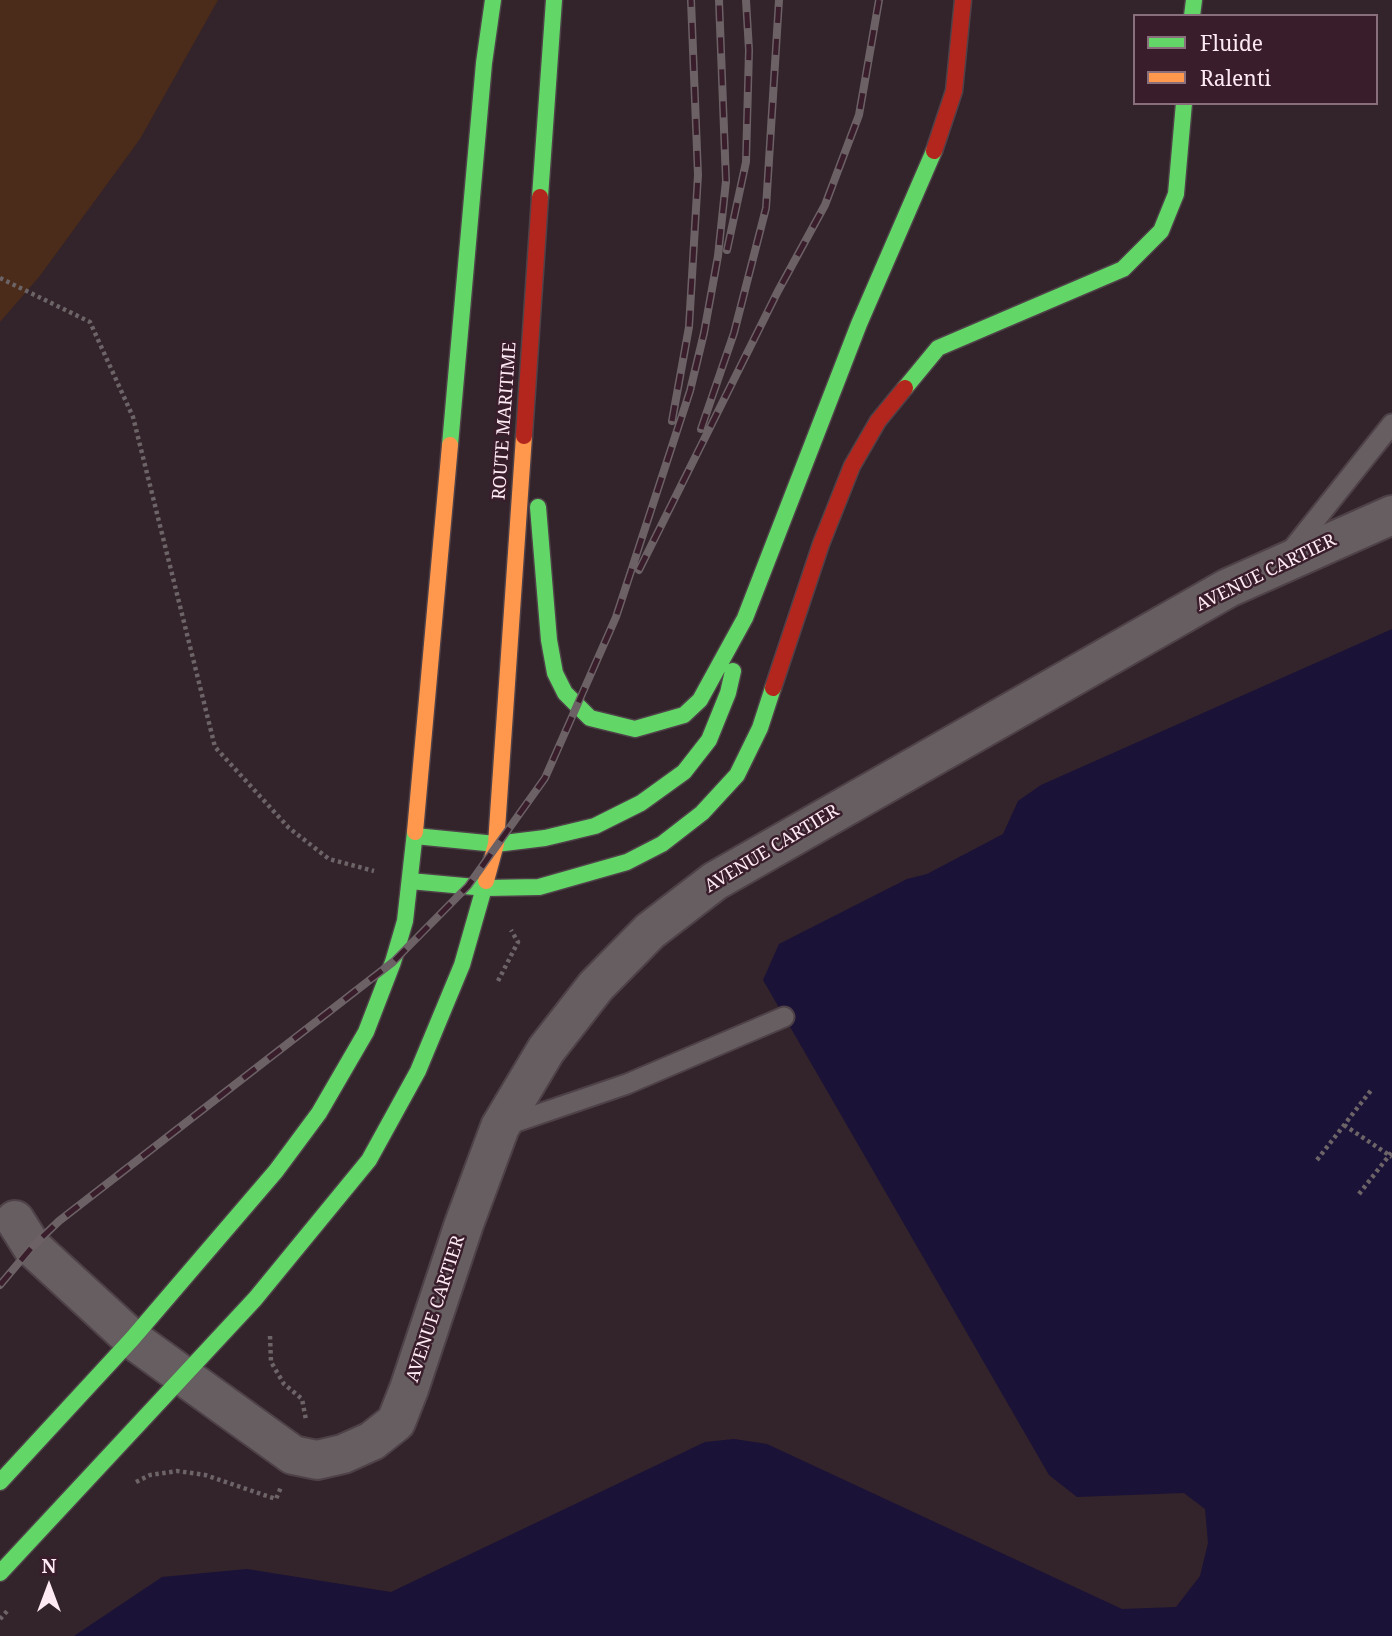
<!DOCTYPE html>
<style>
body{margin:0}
#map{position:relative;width:1392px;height:1636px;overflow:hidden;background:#33232b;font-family:"Noto Serif",serif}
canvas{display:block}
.legend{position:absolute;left:1133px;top:14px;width:245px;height:91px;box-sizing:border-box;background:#391d2b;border:2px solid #886f7b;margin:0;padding:9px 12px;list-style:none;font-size:21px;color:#feeaf2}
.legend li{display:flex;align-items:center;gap:14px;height:35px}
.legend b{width:35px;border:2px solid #886f7b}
.north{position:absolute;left:14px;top:1552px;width:70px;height:70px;-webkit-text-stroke:5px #391d2b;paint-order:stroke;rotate:0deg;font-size:19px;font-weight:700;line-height:28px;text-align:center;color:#feeaf2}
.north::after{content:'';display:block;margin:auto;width:24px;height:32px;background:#feeaf2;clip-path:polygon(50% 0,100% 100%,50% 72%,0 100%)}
</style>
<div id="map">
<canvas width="1392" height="1636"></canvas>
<ul class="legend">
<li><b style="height:9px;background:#63d668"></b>Fluide</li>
<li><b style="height:9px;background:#ff974d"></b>Ralenti</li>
</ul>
<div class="north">N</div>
</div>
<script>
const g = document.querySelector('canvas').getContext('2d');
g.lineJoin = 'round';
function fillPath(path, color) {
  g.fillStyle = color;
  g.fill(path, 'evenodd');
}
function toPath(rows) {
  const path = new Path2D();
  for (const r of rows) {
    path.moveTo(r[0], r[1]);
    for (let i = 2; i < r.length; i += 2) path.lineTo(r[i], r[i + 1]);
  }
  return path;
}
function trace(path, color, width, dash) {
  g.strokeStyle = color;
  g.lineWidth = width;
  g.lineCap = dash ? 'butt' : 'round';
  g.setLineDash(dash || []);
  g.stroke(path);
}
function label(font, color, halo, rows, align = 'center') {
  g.font = font + ' "Noto Serif",serif';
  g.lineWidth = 5;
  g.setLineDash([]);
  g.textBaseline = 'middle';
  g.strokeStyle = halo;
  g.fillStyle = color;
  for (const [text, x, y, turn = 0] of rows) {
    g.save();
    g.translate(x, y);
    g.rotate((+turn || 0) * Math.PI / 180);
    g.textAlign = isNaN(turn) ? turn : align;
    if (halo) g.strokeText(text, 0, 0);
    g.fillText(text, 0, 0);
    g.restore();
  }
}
const green = toPath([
 [0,0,218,0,140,139,39,277,0,322]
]);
const water = toPath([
 [1392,629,1392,1636,74,1636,162,1577,247,1569,391,1592,705,1442,734,1439,767,1444,1122,1609,1176,1607,1200,1576,1208,1543,1205,1509,1184,1493,1077,1497,1049,1475,763,980,779,944,907,879,927,874,1003,834,1018,801,1041,785]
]);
const path = toPath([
 [0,278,90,322,133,417,215,747,289,828,329,859,374,871],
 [498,981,518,942,511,930],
 [1344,1125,1392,1157],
 [1317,1160,1372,1089],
 [1359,1194,1392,1152],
 [270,1336,271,1362,284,1384,302,1399,306,1420],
 [136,1482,150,1475,177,1471,205,1475,276,1499,281,1487],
 [0,1619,9,1609]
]);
const lane = toPath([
 [1290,552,1392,424],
 [504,1126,627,1084,784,1017]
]);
const street = toPath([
 [15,1220,32,1247,132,1339,293,1455,317,1460,343,1454,372,1441,396,1422,409,1389,464,1224,500,1127,546,1050,596,986,650,931,715,881,1228,588,1392,515]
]);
const fast = toPath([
 [1192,16,1194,0],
 [540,197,554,0],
 [905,388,938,348,1123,269,1161,231,1176,194,1184,103],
 [450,445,484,63,493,0],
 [538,507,549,640,555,673,565,693,590,718,635,729,684,715,700,700,745,618,859,324,934,151],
 [415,836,496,844,545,838,595,826,641,803,684,772,709,740,728,693,733,671],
 [410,881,486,888,539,887,627,862,662,844,702,813,737,775,760,728,773,688],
 [0,1482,132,1339,276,1171,319,1113,366,1032,393,962,405,921,415,832],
 [0,1573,255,1299,369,1160,418,1071,462,965,486,881]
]);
const slow = toPath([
 [415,832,450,445],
 [486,881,496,844,524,436]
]);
const jam = toPath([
 [934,151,954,91,963,0],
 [524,436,540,197],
 [773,688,821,544,852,466,878,421,905,388]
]);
const rail = toPath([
 [727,250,746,162,749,50,746,0],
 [672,421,689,327,698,175,691,0],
 [701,429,734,333,766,208,779,0],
 [639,570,778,291,825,205,859,115,879,0],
 [0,1285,32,1247,59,1221,393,962,468,886,545,778,616,617,690,391,704,333,718,256,726,181,719,0]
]);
const streetNames = [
 ["ROUTE MARITIME",505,421,-86],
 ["AVENUE CARTIER",1266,573,-26],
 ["AVENUE CARTIER",772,849,-31],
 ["AVENUE CARTIER",436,1309,-72]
];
fillPath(green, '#4b2b19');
fillPath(water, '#1a1237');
trace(lane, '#4e4147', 23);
trace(street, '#4e4147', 42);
trace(fast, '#4e4147', 19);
trace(slow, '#4e4147', 19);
trace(jam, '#4e4147', 19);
trace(path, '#6c6466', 4.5, [3.5, 3.5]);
trace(lane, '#665e60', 19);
trace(street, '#665e60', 38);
trace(fast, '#63d668', 16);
trace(slow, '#ff974d', 16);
trace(jam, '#b3261e', 16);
trace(rail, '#6c6266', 8);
trace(rail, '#391d2b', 5, [16]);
label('18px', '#feeaf2', '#391d2b', streetNames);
</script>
